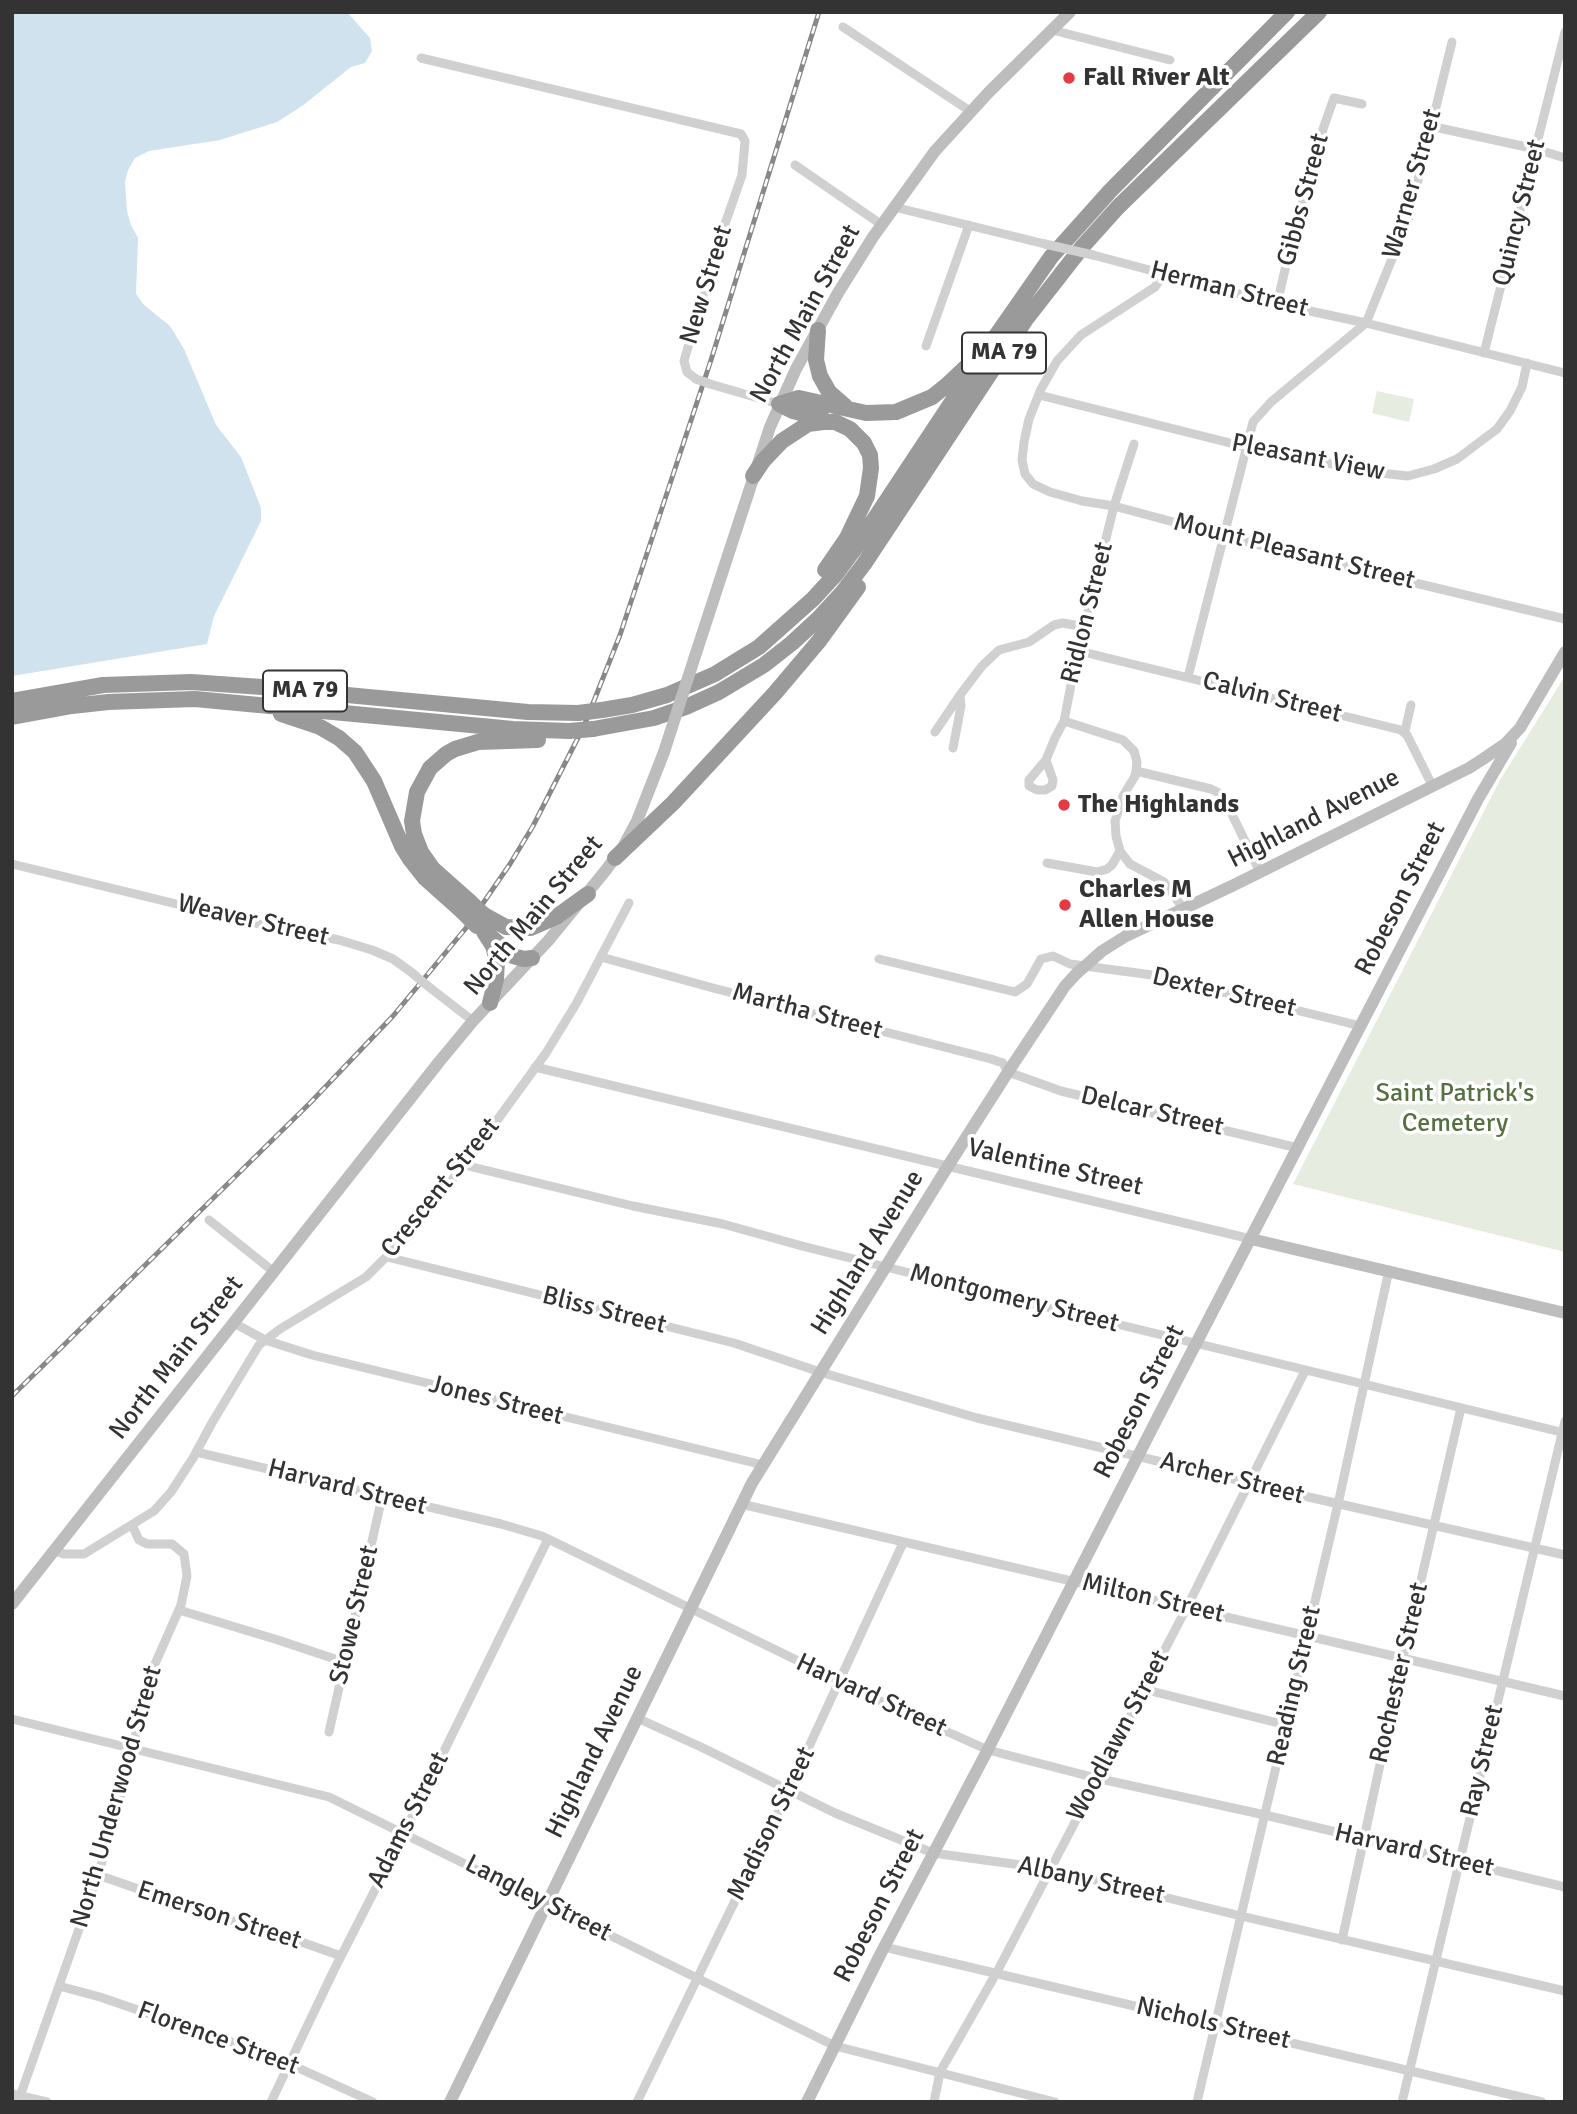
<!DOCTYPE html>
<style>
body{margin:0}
#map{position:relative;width:1577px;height:2114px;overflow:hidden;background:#fff;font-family:Signika,sans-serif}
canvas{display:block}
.frame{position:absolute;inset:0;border:14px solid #333;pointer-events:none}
</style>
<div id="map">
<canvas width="1577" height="2114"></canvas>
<div class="frame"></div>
</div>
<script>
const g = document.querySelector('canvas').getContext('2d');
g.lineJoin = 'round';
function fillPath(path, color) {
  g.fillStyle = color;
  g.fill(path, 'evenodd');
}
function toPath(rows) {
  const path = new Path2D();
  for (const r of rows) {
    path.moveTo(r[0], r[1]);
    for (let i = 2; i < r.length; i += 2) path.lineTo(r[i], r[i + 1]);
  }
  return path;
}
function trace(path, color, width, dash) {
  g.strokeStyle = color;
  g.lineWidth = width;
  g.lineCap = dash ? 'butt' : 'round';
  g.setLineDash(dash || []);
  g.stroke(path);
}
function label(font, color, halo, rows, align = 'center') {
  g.font = font + ' Signika,sans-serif';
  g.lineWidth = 7;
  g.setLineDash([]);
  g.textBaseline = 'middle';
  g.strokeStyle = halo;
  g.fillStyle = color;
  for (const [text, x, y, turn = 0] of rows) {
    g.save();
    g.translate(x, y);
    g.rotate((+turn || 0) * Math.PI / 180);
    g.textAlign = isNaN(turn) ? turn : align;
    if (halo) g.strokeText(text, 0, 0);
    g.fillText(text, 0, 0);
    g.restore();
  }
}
const green = toPath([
 [1377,391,1414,399,1409,422,1372,413],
 [1565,676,1565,1252,1293,1184,1500,780]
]);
const water = toPath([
 [12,12,347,12,370,38,372,51,365,63,351,67,302,106,277,122,220,140,149,151,135,158,128,170,125,182,127,211,131,225,138,238,136,294,144,305,170,326,184,349,216,425,241,457,261,508,261,521,214,616,207,644,12,676]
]);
const street = toPath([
 [843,27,970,111],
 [1052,30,1170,60],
 [421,58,741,134,745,141,742,175,717,247,684,361,687,372,696,379],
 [1430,126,1536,149,1565,158],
 [795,165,882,225],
 [894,207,1045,244],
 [1093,255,1277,304,1366,323,1565,373],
 [1163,275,1155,287,1081,335,1057,361,1041,389,1029,419,1024,442,1022,460,1025,474,1033,484,1050,492,1082,501,1114,506,1270,548,1565,619],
 [1277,304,1293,235,1324,126,1334,98,1362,104],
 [926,346,969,225],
 [1484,353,1565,32],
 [710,384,779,404],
 [1039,395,1246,447,1269,449,1362,471,1408,476,1434,469,1457,459,1497,429,1510,411,1522,387,1527,363],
 [1079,651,1401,730,1407,735,1432,785],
 [1188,677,1253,422,1271,402,1366,323,1409,217,1452,42],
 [1064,721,1123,740,1134,751,1137,762,1136,771,1211,789,1219,793,1226,802,1260,872],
 [1405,731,1411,705],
 [935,732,960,695],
 [953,748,961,706,960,695,982,666,999,650,1029,642,1054,625,1063,623,1085,627],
 [1046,760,1055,738,1064,721,1075,664,1114,506,1134,444],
 [1046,760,1053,780,1052,786,1045,790,1037,790,1029,786,1029,780,1046,760],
 [1136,771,1135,776,1123,796,1115,821,1116,836,1120,851,1130,864,1164,882,1183,908],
 [1047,863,1097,872,1107,869,1112,865,1120,851],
 [12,864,263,925,339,940,372,950,393,959,411,972],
 [601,957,713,988,991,1059,1003,1063,1008,1072,1061,1091,1298,1148],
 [879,959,1015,992,1027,984,1041,959,1053,956,1070,964,1152,975,1361,1026],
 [429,987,473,1021],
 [535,1067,1251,1239],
 [464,1165,633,1206,723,1224,802,1246,1022,1301,1565,1433],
 [209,1220,274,1272],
 [387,1257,734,1343,820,1372,977,1418,1304,1496,1565,1555],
 [234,1323,265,1340,312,1355,763,1465],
 [196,1452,501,1524,542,1536,901,1711,988,1750,1096,1778,1265,1815,1565,1887],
 [741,1504,1565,1696],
 [54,1550,64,1554,84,1554,154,1511,171,1492,193,1458,213,1421,259,1345,280,1329,366,1277,414,1229,482,1141,546,1053,576,1004,629,903],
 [179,1610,278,1640,344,1662],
 [1143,1689,1286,1725],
 [637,1718,701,1747,835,1813,933,1853,1050,1869,1241,1916,1565,1991],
 [12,1719,329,1797,835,2046,1055,2102],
 [329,1732,382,1497],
 [98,1875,210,1914,290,1938,341,1956],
 [1342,1940,1403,1658,1461,1408],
 [884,1947,1542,2102],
 [59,1986,100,1997,243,2046,294,2066,373,2102],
 [12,2094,47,2102],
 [18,2102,98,1875,113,1824,133,1748,143,1695,151,1673,181,1605,187,1576,184,1554,172,1544,147,1544,139,1540,132,1525],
 [271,2102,334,1970,402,1837,548,1539],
 [637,2102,788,1792,903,1543],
 [934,2102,940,2072,998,1970,1187,1607,1305,1371],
 [1197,2102,1338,1504,1389,1270],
 [1402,2102,1565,1421]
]);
const secondary = toPath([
 [698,647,770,427,796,369,838,293,873,237,935,151,989,92,1070,12],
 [1251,1239,1565,1313],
 [12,1604,439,1062,473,1021,548,941,606,870,623,847,637,821,664,752],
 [450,2102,752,1483,948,1166,1008,1072,1065,986,1076,974,1102,951,1126,936,1234,885,1469,768,1483,759,1505,744,1520,728,1565,652],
 [807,2102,881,1953,985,1755,1159,1415,1478,799,1511,743]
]);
const highway = toPath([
 [818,330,816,360,820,376,829,392,845,406],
 [779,404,799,398,866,413,896,412,932,397,947,385,966,367],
 [779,404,793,411,823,419],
 [753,476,763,461,782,441,808,424,823,422,835,422,850,429,864,443,870,455,871,468,867,496,847,538,825,570],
 [12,701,103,685,191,682,262,687,528,712,578,713],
 [602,710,632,705,667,695,715,674,759,647,813,599,836,574,858,544,991,343,1051,257,1110,191,1287,12],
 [281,714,320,727,339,738,355,752,374,781,402,846,410,859,425,878,462,911],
 [12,717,72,706,108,702,195,699,513,729,569,731],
 [593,729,654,718,686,707,719,692,764,665,792,643,818,619,842,593,864,564,1026,319,1083,246,1118,207,1319,12],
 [615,858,673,803,775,693,819,641,858,587],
 [469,901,433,869,421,852,414,834,412,821,417,792,430,768,446,754,455,749,478,742,538,740],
 [484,915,506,927,531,928,556,917,588,894],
 [484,932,493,946,497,961,496,979,490,1003],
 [490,936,513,956,524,959,532,958]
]);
const rail = toPath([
 [12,1396,310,1103,393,1016,466,928,510,864,533,826,584,726,620,635,711,360,819,12]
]);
const streetBridge = toPath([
 [1045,244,1093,255],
 [696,379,710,384],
 [411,972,429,987]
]);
const secondaryBridge = toPath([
 [664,752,698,647]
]);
const highwayBridge = toPath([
 [578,713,602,710],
 [569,731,593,729],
 [469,901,484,915],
 [462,911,477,926]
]);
const markers = [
 [1069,78,7,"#e63946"],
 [1064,805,7,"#e63946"],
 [1065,905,7,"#e63946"]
];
const shields = [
 [1004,353,84],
 [305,691,84]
];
const shieldNames = [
 ["MA 79",1004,353],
 ["MA 79",305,691]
];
const poiNames = [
 ["Fall River Alt",1083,78],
 ["The Highlands",1078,805],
 ["Charles M",1079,890],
 ["Allen House",1079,920]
];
const streetNames = [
 ["Warner Street",1413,184,-74],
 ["Gibbs Street",1304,200,-75],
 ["Quincy Street",1520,213,-76],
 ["New Street",707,285,-73],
 ["Herman Street",1229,290,14],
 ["North Main Street",806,314,-61],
 ["Pleasant View",1308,458,11],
 ["Mount Pleasant Street",1294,552,14],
 ["Ridlon Street",1088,613,-76],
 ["Calvin Street",1272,698,14],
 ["Highland Avenue",1314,819,-27],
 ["Robeson Street",1401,899,-63],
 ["North Main Street",534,916,-50],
 ["Weaver Street",253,921,13],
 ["Dexter Street",1224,993,13],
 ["Martha Street",807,1012,15],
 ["Delcar Street",1152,1112,13],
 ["Valentine Street",1055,1168,13],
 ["Crescent Street",441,1188,-51],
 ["Highland Avenue",868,1253,-58],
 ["Montgomery Street",1014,1299,14],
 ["Bliss Street",604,1311,14],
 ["North Main Street",177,1358,-52],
 ["Jones Street",496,1401,14],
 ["Robeson Street",1140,1402,-63],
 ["Archer Street",1232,1479,14],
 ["Harvard Street",347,1488,14],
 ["Milton Street",1153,1599,13],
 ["Stowe Street",355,1615,-77],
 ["Rochester Street",1400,1673,-77],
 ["Reading Street",1295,1686,-77],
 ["Harvard Street",871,1696,25],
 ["Woodlawn Street",1119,1736,-62],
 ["Highland Avenue",595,1752,-64],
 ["Ray Street",1483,1761,-77],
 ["North Underwood Street",117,1797,-74],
 ["Adams Street",409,1820,-63],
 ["Madison Street",772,1824,-64],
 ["Harvard Street",1414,1851,13],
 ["Albany Street",1091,1881,12],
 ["Langley Street",538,1899,27],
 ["Robeson Street",880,1906,-63],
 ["Emerson Street",219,1916,18],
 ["Nichols Street",1213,2024,13],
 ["Florence Street",218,2039,20]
];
const parkNames = [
 ["Saint Patrick's",1455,1094],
 ["Cemetery",1455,1124]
];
fillPath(green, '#e6ecdf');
fillPath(water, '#cfe2ee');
trace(street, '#d0d0d0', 9);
trace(secondary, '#bdbdbd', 12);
trace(highway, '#9a9a9a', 16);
trace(rail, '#888', 5);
trace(rail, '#fff', 2.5, [8]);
trace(streetBridge, '#d0d0d0', 9);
trace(secondaryBridge, '#bdbdbd', 12);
trace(highwayBridge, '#9a9a9a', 16);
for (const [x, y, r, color] of markers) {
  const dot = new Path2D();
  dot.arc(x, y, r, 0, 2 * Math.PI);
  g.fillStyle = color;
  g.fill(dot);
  trace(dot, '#fff', 2.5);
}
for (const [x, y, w] of shields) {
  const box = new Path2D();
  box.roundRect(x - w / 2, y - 20.5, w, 41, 5);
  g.fillStyle = '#fff';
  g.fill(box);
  trace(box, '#333', 2);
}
label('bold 24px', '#333', null, shieldNames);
label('bold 26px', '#333', '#fff', poiNames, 'left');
label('26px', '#333', '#fff', streetNames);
label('26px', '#56703f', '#fff', parkNames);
</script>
